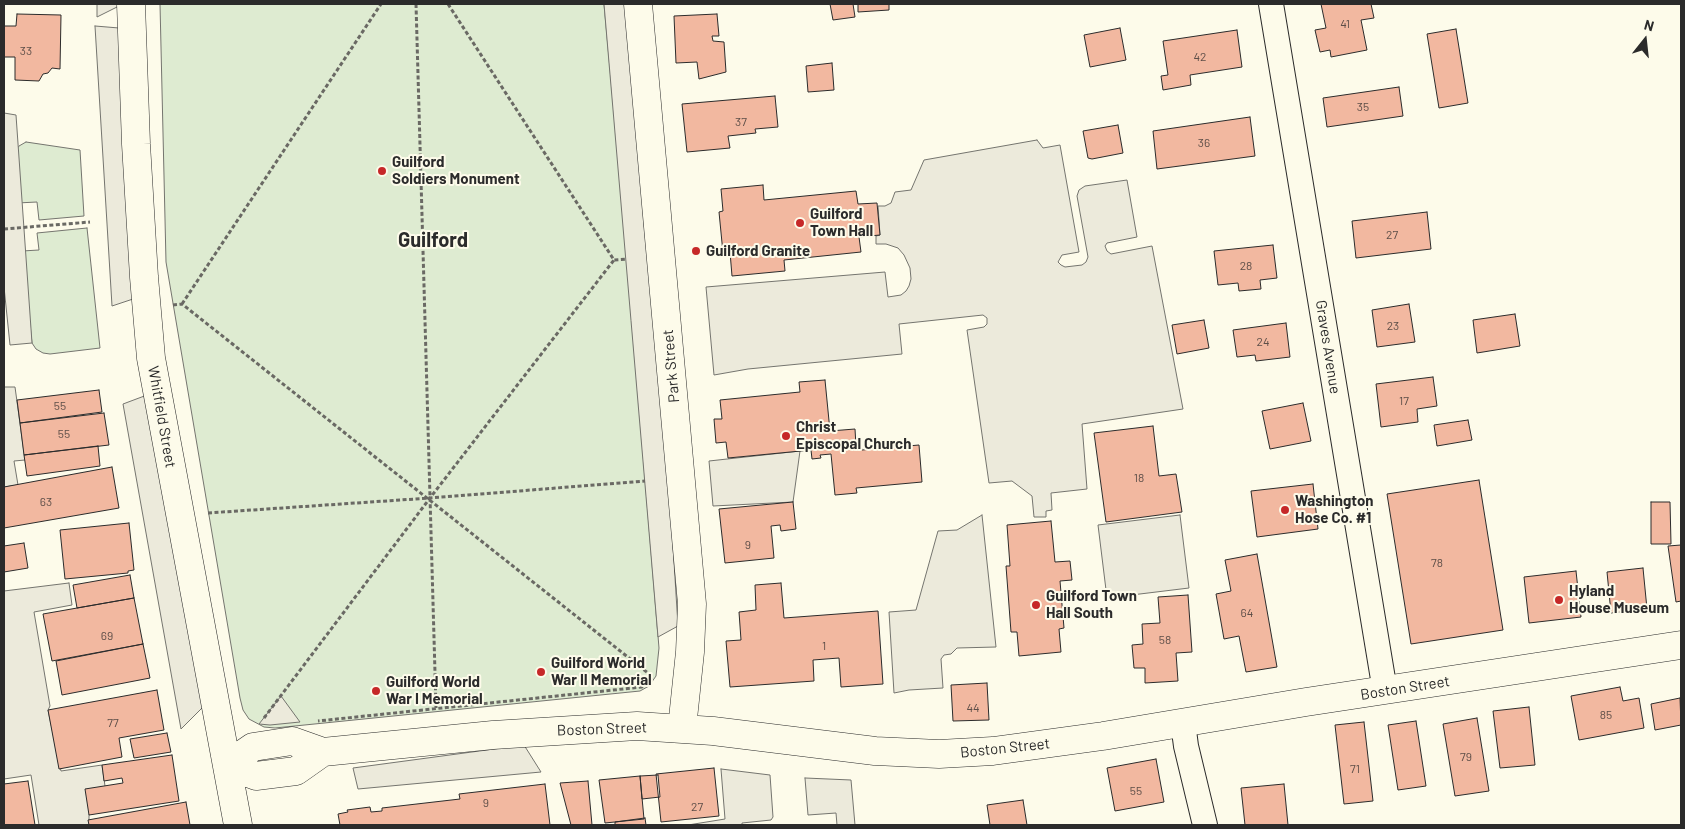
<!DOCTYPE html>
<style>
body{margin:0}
#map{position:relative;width:1685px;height:829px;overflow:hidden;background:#fdfbea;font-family:Barlow,sans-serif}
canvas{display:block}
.frame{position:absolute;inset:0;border:5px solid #2b2b2b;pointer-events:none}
.north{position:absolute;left:1620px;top:15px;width:50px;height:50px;-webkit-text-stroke:4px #fdfbea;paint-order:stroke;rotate:16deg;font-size:14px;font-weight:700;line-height:20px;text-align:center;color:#2b2b2b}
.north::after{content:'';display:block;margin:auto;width:18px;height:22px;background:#2b2b2b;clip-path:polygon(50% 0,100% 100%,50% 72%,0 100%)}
</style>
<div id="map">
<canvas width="1685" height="829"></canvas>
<div class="frame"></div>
<div class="north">N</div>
</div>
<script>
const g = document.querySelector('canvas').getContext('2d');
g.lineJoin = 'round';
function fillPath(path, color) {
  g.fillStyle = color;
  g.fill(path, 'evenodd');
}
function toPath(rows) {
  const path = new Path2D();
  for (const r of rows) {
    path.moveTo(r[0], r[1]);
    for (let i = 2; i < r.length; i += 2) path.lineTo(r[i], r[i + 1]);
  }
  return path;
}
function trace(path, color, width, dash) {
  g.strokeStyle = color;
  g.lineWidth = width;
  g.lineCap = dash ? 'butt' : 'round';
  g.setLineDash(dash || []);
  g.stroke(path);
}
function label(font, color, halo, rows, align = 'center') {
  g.font = font + ' Barlow,sans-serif';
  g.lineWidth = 4;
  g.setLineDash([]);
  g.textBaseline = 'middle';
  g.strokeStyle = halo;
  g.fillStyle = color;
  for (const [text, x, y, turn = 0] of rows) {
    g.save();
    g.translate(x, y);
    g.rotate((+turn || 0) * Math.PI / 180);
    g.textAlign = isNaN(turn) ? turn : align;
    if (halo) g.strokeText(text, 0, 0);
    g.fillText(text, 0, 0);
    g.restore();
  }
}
const green = toPath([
 [160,4,604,4,622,198,659,648,656,676,649,686,640,691,275,728,264,727,249,719,243,710,240,698,166,262,160,4],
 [26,142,80,150,84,216,39,220,37,202,17,203,14,153,19,146,26,142],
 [87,228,100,348,50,354,43,353,36,349,32,343,22,251,39,250,37,233,87,228]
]);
const parking = toPath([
 [97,4,123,4,97,17,97,4],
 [604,4,629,4,644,223,667,449,678,626,658,637,604,4],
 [95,26,119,28,136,298,112,306,95,26],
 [4,113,16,115,32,343,10,345,4,287,4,113],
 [1037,140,1043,148,1060,145,1079,252,1062,255,1058,262,1061,265,1065,267,1082,265,1086,262,1088,257,1077,196,1079,190,1085,186,1127,180,1137,237,1107,243,1105,246,1107,251,1111,254,1152,246,1183,409,1082,424,1087,489,1051,493,1052,510,1046,511,1046,517,1034,517,1032,496,1012,481,989,483,967,330,984,327,987,324,987,318,983,315,899,324,902,354,748,369,714,375,706,287,885,272,888,297,901,295,906,291,909,286,911,279,910,268,904,255,898,248,886,244,876,244,876,236,880,235,878,206,885,206,891,203,895,192,911,190,924,160,1037,140],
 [4,387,15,387,25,460,14,461,18,485,4,487,4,387],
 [147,395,208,702,181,729,123,404,147,395],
 [800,451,793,502,713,506,709,461,800,451],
 [982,515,996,647,957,648,951,654,944,655,941,659,943,688,909,690,894,693,889,612,916,610,938,531,957,530,982,515],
 [1180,515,1189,588,1107,598,1098,525,1180,515],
 [69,583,72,605,34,612,50,706,48,710,61,771,102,765,105,786,89,815,89,825,39,825,31,775,4,779,4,591,69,583],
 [281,696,300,722,270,725,259,724,281,696],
 [524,745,541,772,358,789,353,768,524,745],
 [721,769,770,775,773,817,771,820,742,823,742,825,688,825,725,819,721,769],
 [805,778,851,780,855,825,837,825,836,813,808,815,805,778]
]);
const building = toPath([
 [830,4,853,4,855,17,833,20,830,4],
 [858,4,889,4,889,10,858,12,858,4],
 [1321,4,1371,4,1374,18,1361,20,1367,50,1331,57,1330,50,1320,52,1315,30,1326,28,1321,4],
 [17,14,61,15,60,69,52,68,48,73,43,74,39,81,15,80,15,57,4,57,4,26,16,26,17,14],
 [717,14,719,36,712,36,713,41,724,42,726,72,699,79,697,62,676,63,674,16,717,14],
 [1120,28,1126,60,1090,67,1084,35,1120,28],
 [1456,29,1468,103,1439,108,1427,34,1456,29],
 [1237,30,1242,67,1190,75,1191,85,1163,90,1161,76,1168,75,1163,41,1237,30],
 [832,63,834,90,808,92,806,66,832,63],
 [1399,87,1403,116,1327,127,1323,98,1399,87],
 [775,96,778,127,755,129,756,133,728,136,730,148,687,152,682,104,775,96],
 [1250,117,1255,156,1157,169,1153,131,1250,117],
 [1118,125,1123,153,1092,159,1088,158,1083,131,1118,125],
 [763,185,764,200,856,191,858,204,877,203,880,235,859,237,861,252,784,260,785,271,732,276,730,252,723,253,719,212,723,211,721,189,763,185],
 [1427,212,1431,249,1356,258,1352,221,1427,212],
 [1273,245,1277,278,1260,280,1261,289,1239,291,1238,283,1218,285,1214,251,1273,245],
 [1409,304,1415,342,1377,347,1372,310,1409,304],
 [1515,314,1520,346,1477,353,1473,320,1515,314],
 [1204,320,1209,348,1177,354,1172,325,1204,320],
 [1286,323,1290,357,1256,361,1255,355,1237,357,1233,330,1286,323],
 [1433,377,1437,406,1417,409,1418,422,1381,427,1376,384,1433,377],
 [825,380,830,431,855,429,856,446,861,446,862,450,919,445,922,482,856,488,857,493,835,495,831,454,820,455,821,458,812,459,811,450,728,458,726,442,716,443,714,419,722,419,720,400,800,392,799,382,825,380],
 [99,390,102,412,20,423,17,400,99,390],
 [1303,403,1311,441,1270,449,1262,411,1303,403],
 [104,413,109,445,24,455,20,423,104,413],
 [1468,420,1472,440,1437,446,1434,425,1468,420],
 [1153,426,1159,476,1176,474,1182,512,1106,522,1094,433,1153,426],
 [98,446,100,466,27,476,24,455,98,446],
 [112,467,119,508,4,528,4,487,112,467],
 [1479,480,1503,630,1411,644,1387,494,1479,480],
 [1313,484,1318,529,1257,537,1251,491,1313,484],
 [793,502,796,529,781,531,780,525,771,526,774,558,725,563,719,509,793,502],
 [1651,502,1670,502,1671,544,1651,544,1651,502],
 [1051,521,1055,562,1070,561,1072,580,1060,581,1064,628,1059,629,1061,652,1019,656,1017,632,1011,632,1006,566,1010,566,1007,525,1051,521],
 [129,523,134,570,128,571,128,573,65,579,60,530,129,523],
 [24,543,28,568,4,572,4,546,24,543],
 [1681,545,1681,601,1676,602,1668,546,1681,545],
 [1257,554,1277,667,1246,672,1239,636,1224,639,1216,594,1231,591,1225,560,1257,554],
 [1643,568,1647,609,1611,613,1607,572,1643,568],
 [1576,571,1581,617,1529,623,1524,577,1576,571],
 [130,575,134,598,77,608,73,585,130,575],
 [781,583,784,618,878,611,883,684,841,687,839,658,813,660,814,681,730,687,726,641,741,640,739,612,756,610,755,585,781,583],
 [1188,595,1192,652,1176,653,1178,681,1145,683,1145,668,1134,668,1132,645,1143,644,1142,624,1160,623,1158,597,1188,595],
 [134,598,143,644,52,661,43,614,134,598],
 [143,644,150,678,62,695,56,661,143,644],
 [987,683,989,720,953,721,951,685,987,683],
 [1620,687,1623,701,1639,698,1644,728,1579,740,1571,696,1620,687],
 [157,690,164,730,119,738,122,757,59,769,48,710,157,690],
 [1680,698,1681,725,1655,730,1651,704,1680,698],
 [1529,707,1535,765,1500,768,1493,711,1529,707],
 [1477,718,1489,791,1455,796,1443,724,1477,718],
 [1416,721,1426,786,1398,790,1388,725,1416,721],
 [1364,722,1373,801,1344,804,1335,725,1364,722],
 [167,733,171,752,134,758,130,739,167,733],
 [172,755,179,801,89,815,85,789,123,783,122,778,104,781,102,765,172,755],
 [1156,759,1164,802,1115,811,1107,768,1156,759],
 [714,768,719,816,661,822,656,774,714,768],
 [658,775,660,797,642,799,640,776,658,775],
 [640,776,644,819,605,823,599,780,640,776],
 [28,781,35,825,4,825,4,784,28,781],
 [588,781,592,825,571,825,560,783,588,781],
 [545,784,550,825,340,825,338,814,348,812,347,810,370,807,371,812,382,811,382,808,460,799,459,794,545,784],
 [1284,784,1288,825,1245,825,1241,788,1284,784],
 [1023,800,1027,825,990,825,987,805,1023,800],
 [186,802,190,825,89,825,88,820,186,802],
 [645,818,646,825,615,825,615,822,645,818]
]);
const path = toPath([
 [416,4,436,708],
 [448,4,614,260,627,259],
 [4,229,90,222],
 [182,304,381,4],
 [173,305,182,304,653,677,642,687,318,721],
 [208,513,430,498,645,481],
 [264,718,430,498,614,260]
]);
const minor = toPath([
 [1271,4,1385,691],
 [1183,723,1186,746,1205,825]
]);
const tertiary = toPath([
 [638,4,692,604,690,652,682,728]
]);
const secondary = toPath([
 [131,4,136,144,144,277,151,358,238,825],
 [227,765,253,747,292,741,323,752,493,735,637,726,713,731,875,751,939,754,993,751,1103,736,1306,702,1681,645],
 [227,765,256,776,296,771,323,752]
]);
const markers = [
 [382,171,5,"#c62828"],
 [800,223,5,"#c62828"],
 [696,251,5,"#c62828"],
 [786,436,5,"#c62828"],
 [1285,510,5,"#c62828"],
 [1559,600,5,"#c62828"],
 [1036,605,5,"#c62828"],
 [541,672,5,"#c62828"],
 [376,691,5,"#c62828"]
];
const numberNames = [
 ["41",1345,24],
 ["33",26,51],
 ["42",1200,57],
 ["35",1363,107],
 ["37",741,122],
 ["36",1204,143],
 ["27",1392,235],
 ["28",1246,266],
 ["23",1393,326],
 ["24",1263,342],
 ["17",1404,401],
 ["55",60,406],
 ["55",64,434],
 ["18",1139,478],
 ["63",46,502],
 ["9",748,545],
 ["78",1437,563],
 ["64",1247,613],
 ["69",107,636],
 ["58",1165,640],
 ["1",824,646],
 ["44",973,708],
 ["85",1606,715],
 ["77",113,723],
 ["79",1466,757],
 ["71",1355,769],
 ["55",1136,791],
 ["9",486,803],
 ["27",697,807]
];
const poiNames = [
 ["Guilford",392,162],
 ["Soldiers Monument",392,179],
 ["Guilford",810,214],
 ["Town Hall",810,231],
 ["Guilford Granite",706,251],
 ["Christ",796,427],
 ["Episcopal Church",796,444],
 ["Washington",1295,501],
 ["Hose Co. #1",1295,518],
 ["Hyland",1569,591],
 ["House Museum",1569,608],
 ["Guilford Town",1046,596],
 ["Hall South",1046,613],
 ["Guilford World",551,663],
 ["War II Memorial",551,680],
 ["Guilford World",386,682],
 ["War I Memorial",386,699]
];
const streetNames = [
 ["Graves Avenue",1328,347,81],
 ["Park Street",671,366,-95],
 ["Whitfield Street",162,417,80],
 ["Boston Street",1405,688,-9],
 ["Boston Street",602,729,-2],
 ["Boston Street",1005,748,-6]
];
const districtNames = [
 ["Guilford",433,240]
];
fillPath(green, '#deebd1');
trace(green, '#74746e', 1);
fillPath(parking, '#eceadb');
trace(parking, '#74746e', 1);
fillPath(building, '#f2b8a0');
trace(building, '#2b2b2b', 1);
trace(minor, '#2b2b2b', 26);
trace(tertiary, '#2b2b2b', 29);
trace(secondary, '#2b2b2b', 29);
trace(path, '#6a6964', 3, [4, 2.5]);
trace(minor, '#fdfbea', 24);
trace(tertiary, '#fdfbea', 28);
trace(secondary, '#fdfbea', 28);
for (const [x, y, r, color] of markers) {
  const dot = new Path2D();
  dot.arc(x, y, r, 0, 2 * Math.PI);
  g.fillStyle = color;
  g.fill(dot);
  trace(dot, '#fdfbea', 2);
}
label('12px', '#5d4e48', null, numberNames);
label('bold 15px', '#2b2b2b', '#fdfbea', poiNames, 'left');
label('15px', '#2b2b2b', '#fdfbea', streetNames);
label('bold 20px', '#2b2b2b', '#fdfbea', districtNames);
</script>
